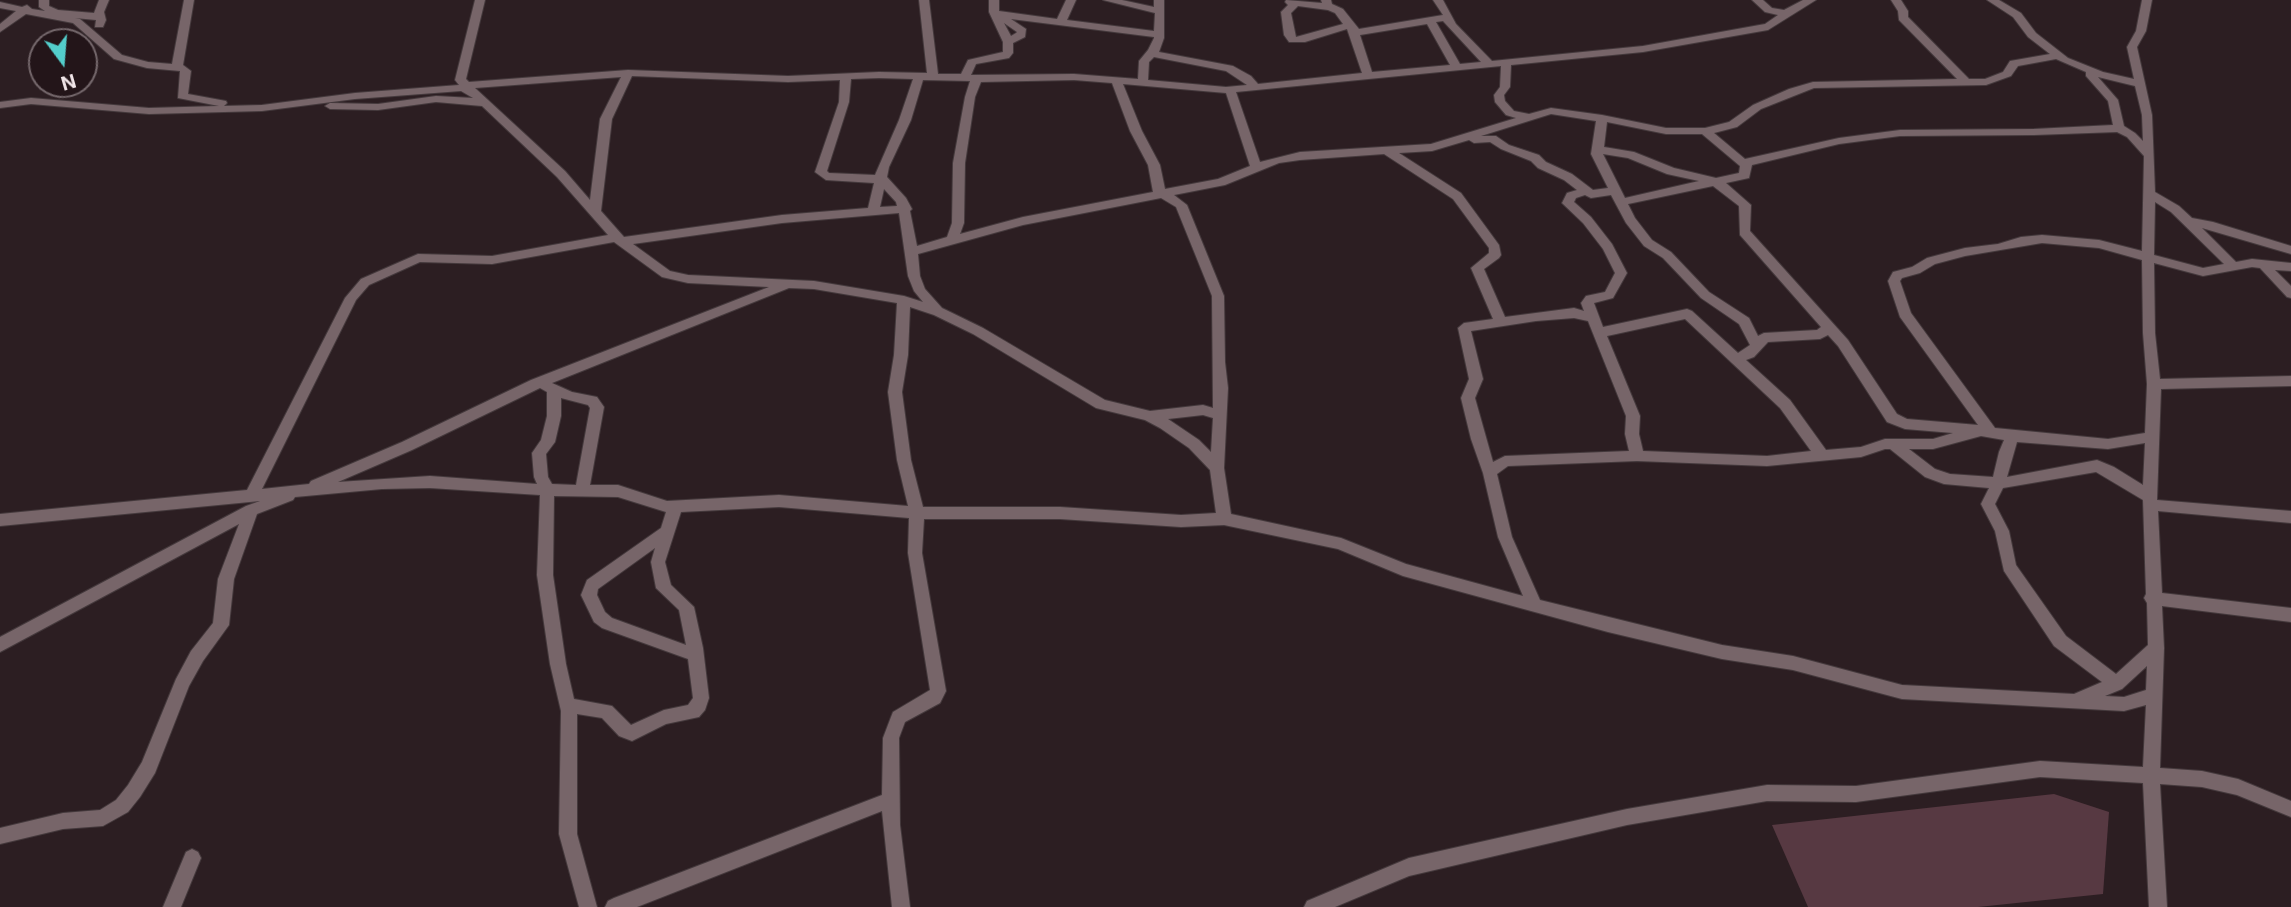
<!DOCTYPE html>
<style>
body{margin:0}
#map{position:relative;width:2291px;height:907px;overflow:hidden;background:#2c1e22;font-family:Inter,sans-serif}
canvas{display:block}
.north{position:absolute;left:28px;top:28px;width:70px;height:70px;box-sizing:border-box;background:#231519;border:2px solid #75686c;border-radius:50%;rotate:164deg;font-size:19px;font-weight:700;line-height:28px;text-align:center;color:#f0e5e8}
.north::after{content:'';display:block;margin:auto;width:24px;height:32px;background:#53cdcb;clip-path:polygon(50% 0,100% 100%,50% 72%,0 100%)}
</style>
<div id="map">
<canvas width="2291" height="907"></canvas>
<div class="north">N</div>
</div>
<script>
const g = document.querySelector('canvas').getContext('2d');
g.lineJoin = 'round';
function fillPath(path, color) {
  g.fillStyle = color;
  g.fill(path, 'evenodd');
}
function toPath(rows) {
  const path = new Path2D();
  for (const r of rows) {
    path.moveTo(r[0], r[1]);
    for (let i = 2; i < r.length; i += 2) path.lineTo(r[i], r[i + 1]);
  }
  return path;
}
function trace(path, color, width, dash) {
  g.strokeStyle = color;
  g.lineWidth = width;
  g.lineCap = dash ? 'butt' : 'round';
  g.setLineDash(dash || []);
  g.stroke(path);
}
const green = toPath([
 [2054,794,2109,812,2103,894,1978,907,1808,907,1772,825]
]);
const street = toPath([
 [39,0,49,0,49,6,58,10,94,13,99,0,109,0,104,12,106,20,103,27,95,27,96,20,75,18,80,19,122,55,148,62,172,64,184,0,194,0,183,65,191,71,188,94,226,101,227,103,224,106,262,105,355,93,459,85,455,80,475,0,485,0,466,79,469,82,628,70,788,76,879,72,927,73,919,0,929,0,938,74,961,74,968,60,1003,52,1003,42,989,12,989,0,999,0,999,11,1057,19,1066,0,1076,0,1067,20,1154,31,1155,13,1103,0,1122,0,1154,7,1154,0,1164,0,1164,38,1159,52,1233,66,1251,76,1258,84,1362,73,1347,29,1305,42,1289,42,1284,35,1281,12,1288,5,1285,2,1286,0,1322,3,1321,0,1331,0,1332,4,1343,9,1359,29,1443,15,1433,0,1443,0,1456,24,1492,61,1643,46,1765,24,1778,15,1765,12,1752,0,1763,0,1772,8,1784,10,1803,0,1816,0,1768,30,1643,52,1511,65,1510,87,1504,95,1505,101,1514,111,1529,114,1551,108,1602,115,1666,128,1705,128,1729,122,1753,105,1789,89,1813,82,1957,79,1899,20,1898,11,1891,0,1901,0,1908,11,1908,17,1969,79,1985,79,2003,72,2010,61,2050,54,2028,37,2013,17,1987,0,1999,0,2021,13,2036,33,2068,58,2103,72,2134,79,2127,47,2136,31,2142,0,2152,0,2146,31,2137,47,2152,115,2155,192,2179,206,2192,218,2213,222,2291,246,2291,254,2202,228,2236,262,2252,259,2291,263,2291,271,2275,270,2291,286,2291,298,2287,297,2260,268,2252,267,2203,276,2154,263,2155,333,2160,379,2291,376,2291,386,2161,389,2157,500,2291,511,2291,523,2158,511,2162,593,2291,608,2291,622,2162,606,2164,648,2160,768,2202,771,2238,779,2291,801,2291,817,2237,795,2202,787,2160,784,2167,907,2149,907,2143,783,2040,777,1856,802,1767,801,1627,825,1409,876,1335,907,1304,907,1307,901,1409,858,1627,809,1767,785,1856,786,2040,761,2143,767,2146,705,2124,711,1902,699,1793,670,1722,659,1608,632,1403,576,1338,549,1224,525,1181,527,1060,519,924,519,922,553,946,691,940,703,905,722,899,738,900,825,910,907,892,907,882,811,637,907,605,907,608,901,614,898,882,795,883,738,891,717,893,712,930,690,908,553,909,518,779,507,681,512,665,562,671,585,694,607,703,648,709,698,705,710,699,717,666,724,632,741,619,736,602,718,577,714,577,834,597,907,579,907,559,834,561,711,550,664,537,575,540,495,430,488,382,489,295,497,293,500,257,514,234,579,229,625,203,661,189,686,155,773,140,797,128,812,103,826,63,829,0,844,0,828,63,813,100,810,116,800,128,785,142,762,176,679,191,651,213,623,218,579,239,524,0,652,0,637,246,506,260,501,0,526,0,514,247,490,345,298,361,279,418,254,492,256,608,235,557,177,482,106,436,102,378,110,330,109,325,106,330,103,378,104,436,96,473,98,461,91,355,99,262,111,149,114,31,104,0,108,0,102,31,98,149,108,219,106,178,98,180,71,147,68,114,59,73,23,26,14,0,32,0,24,16,11,0,8,0,2,22,7,27,5,32,9,45,11,39,7,39,0],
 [1298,6,1328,10,1335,13,1343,24,1296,37,1291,13,1298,6],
 [1011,19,1154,37,1154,38,1148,50,1139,61,1138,79,1074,74,971,75,976,64,1009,58,1013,53,1013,43,1025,37,1026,29,1011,19],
 [1443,21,1481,62,1460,64,1436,22,1443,21],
 [1004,23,1017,32,1016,33,1011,36,1004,23],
 [1427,24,1450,65,1372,72,1360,35,1427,24],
 [1154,57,1226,71,1247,85,1226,87,1148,80,1149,62,1154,57],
 [2056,59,2086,72,2086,76,2108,101,2113,125,2034,129,1900,130,1839,138,1745,159,1714,133,1737,127,1761,109,1814,88,1986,85,2011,76,2018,66,2056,59],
 [1501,66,1500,87,1494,95,1495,102,1506,115,1516,118,1431,144,1300,152,1260,162,1236,92,1501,66],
 [632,76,788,82,840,80,839,102,815,172,826,180,874,183,868,208,782,215,624,237,601,211,612,119,632,76],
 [621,77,600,119,590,200,565,171,475,88,621,77],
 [2098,77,2135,86,2142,115,2143,141,2135,133,2124,126,2118,100,2098,77],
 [879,78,913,79,899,120,875,175,829,173,827,171,849,102,851,79,879,78],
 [923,80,970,81,965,97,953,163,952,223,947,237,917,246,910,211,912,209,906,198,887,177,889,167,911,120,923,80],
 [1074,80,1112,83,1130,131,1148,165,1153,192,1023,217,960,234,964,223,965,163,975,97,981,82,1074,80],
 [1123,84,1226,93,1250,166,1218,179,1165,189,1160,165,1142,131,1123,84],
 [1551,114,1596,121,1591,154,1608,188,1593,190,1572,174,1546,162,1539,155,1509,145,1496,136,1481,136,1551,114],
 [1607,122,1666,134,1702,134,1740,166,1739,173,1716,178,1674,168,1634,152,1604,147,1607,122],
 [2117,132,2127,137,2144,156,2142,251,2099,240,2042,235,2021,237,1998,244,1965,248,1927,258,1912,267,1893,272,1888,281,1900,317,1978,425,1907,419,1897,414,1848,340,1750,231,1751,205,1726,183,1749,178,1752,165,1839,144,1900,136,2034,135,2117,132],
 [1469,140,1474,143,1490,142,1501,149,1531,161,1538,168,1564,180,1577,190,1567,193,1562,203,1583,223,1603,249,1615,273,1605,292,1586,296,1581,303,1584,311,1574,308,1505,317,1484,269,1499,258,1501,255,1499,245,1461,193,1399,153,1432,151,1469,140],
 [1384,154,1453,199,1489,248,1489,253,1471,268,1493,319,1464,323,1458,328,1469,379,1461,398,1471,439,1483,473,1498,537,1523,596,1406,564,1341,538,1231,514,1224,468,1228,388,1225,362,1224,296,1187,205,1174,195,1225,185,1279,163,1300,160,1384,154],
 [1603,154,1628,158,1667,174,1699,181,1625,198,1603,154],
 [1713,186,1739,206,1740,235,1821,327,1817,330,1764,333,1758,336,1749,318,1709,292,1671,252,1652,240,1635,218,1628,204,1713,186],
 [884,189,896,202,897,206,880,207,884,189],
 [1585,195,1591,198,1611,195,1626,223,1644,246,1663,258,1701,298,1739,324,1750,345,1738,353,1692,311,1687,309,1603,327,1594,303,1613,298,1627,273,1612,244,1591,217,1574,202,1576,198,1585,195],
 [1161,198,1176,207,1212,296,1213,408,1203,405,1150,411,1105,400,983,328,942,308,925,289,920,276,918,254,1023,225,1161,198],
 [2155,202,2171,212,2224,264,2203,268,2154,255,2155,202],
 [899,213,908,276,914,291,923,302,904,296,814,281,688,275,670,271,633,244,782,223,899,213],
 [614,242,662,277,688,283,769,287,531,380,402,442,311,481,309,484,262,489,356,300,369,285,420,262,492,264,614,242],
 [2042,243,2099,248,2142,260,2143,333,2147,384,2145,433,2108,439,1995,428,1911,313,1900,281,1902,278,1920,273,1935,264,1965,256,2042,243],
 [789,288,814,289,897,303,894,355,888,392,897,460,908,506,779,495,667,501,618,485,590,485,604,407,597,397,572,392,552,383,789,288],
 [910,307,934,315,973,334,1096,408,1145,420,1160,428,1189,448,1210,470,1216,513,1181,515,1060,507,923,507,911,460,902,392,908,355,910,307],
 [1574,318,1588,321,1626,416,1625,434,1629,451,1505,456,1493,462,1475,398,1483,379,1471,331,1536,321,1574,318],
 [1685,319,1780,408,1811,451,1767,456,1643,451,1639,434,1640,416,1607,336,1685,319],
 [1828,335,1838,346,1887,422,1905,429,1953,433,1933,439,1885,439,1861,447,1826,450,1790,400,1746,360,1754,357,1768,342,1820,339,1828,335],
 [540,388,547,392,547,416,541,440,532,453,534,477,537,484,430,476,338,482,412,450,540,388],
 [561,398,588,405,590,408,576,485,552,484,548,477,546,454,555,442,561,416,561,398],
 [1203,415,1213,418,1211,452,1199,440,1168,419,1203,415],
 [1981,436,2004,440,1999,452,1993,477,1950,474,1935,469,1909,449,1933,449,1981,436],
 [2017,442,2108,449,2145,443,2143,485,2114,467,2097,460,2007,477,2017,442],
 [1885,449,1890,449,1925,477,1944,484,1989,488,1981,504,1995,531,2004,571,2054,646,2102,682,2074,694,1902,685,1793,656,1722,645,1540,600,1512,537,1497,474,1508,466,1637,461,1767,466,1861,457,1885,449],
 [2096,472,2143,500,2146,594,2144,598,2147,603,2148,645,2116,674,2066,636,2016,565,2009,531,1995,504,2003,488,2096,472],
 [554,496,618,497,666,512,661,528,587,580,581,595,594,622,602,628,688,659,693,698,688,705,664,710,631,725,612,706,574,699,566,664,553,575,554,496],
 [655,548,651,562,656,588,679,610,686,645,612,618,605,612,597,595,598,589,655,548],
 [2147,666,2146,690,2124,697,2105,696,2122,689,2147,666],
 [192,849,198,852,201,858,181,907,163,907,186,852,192,849]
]);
fillPath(green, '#573942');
trace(street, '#44393c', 2);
fillPath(street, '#776569');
</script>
